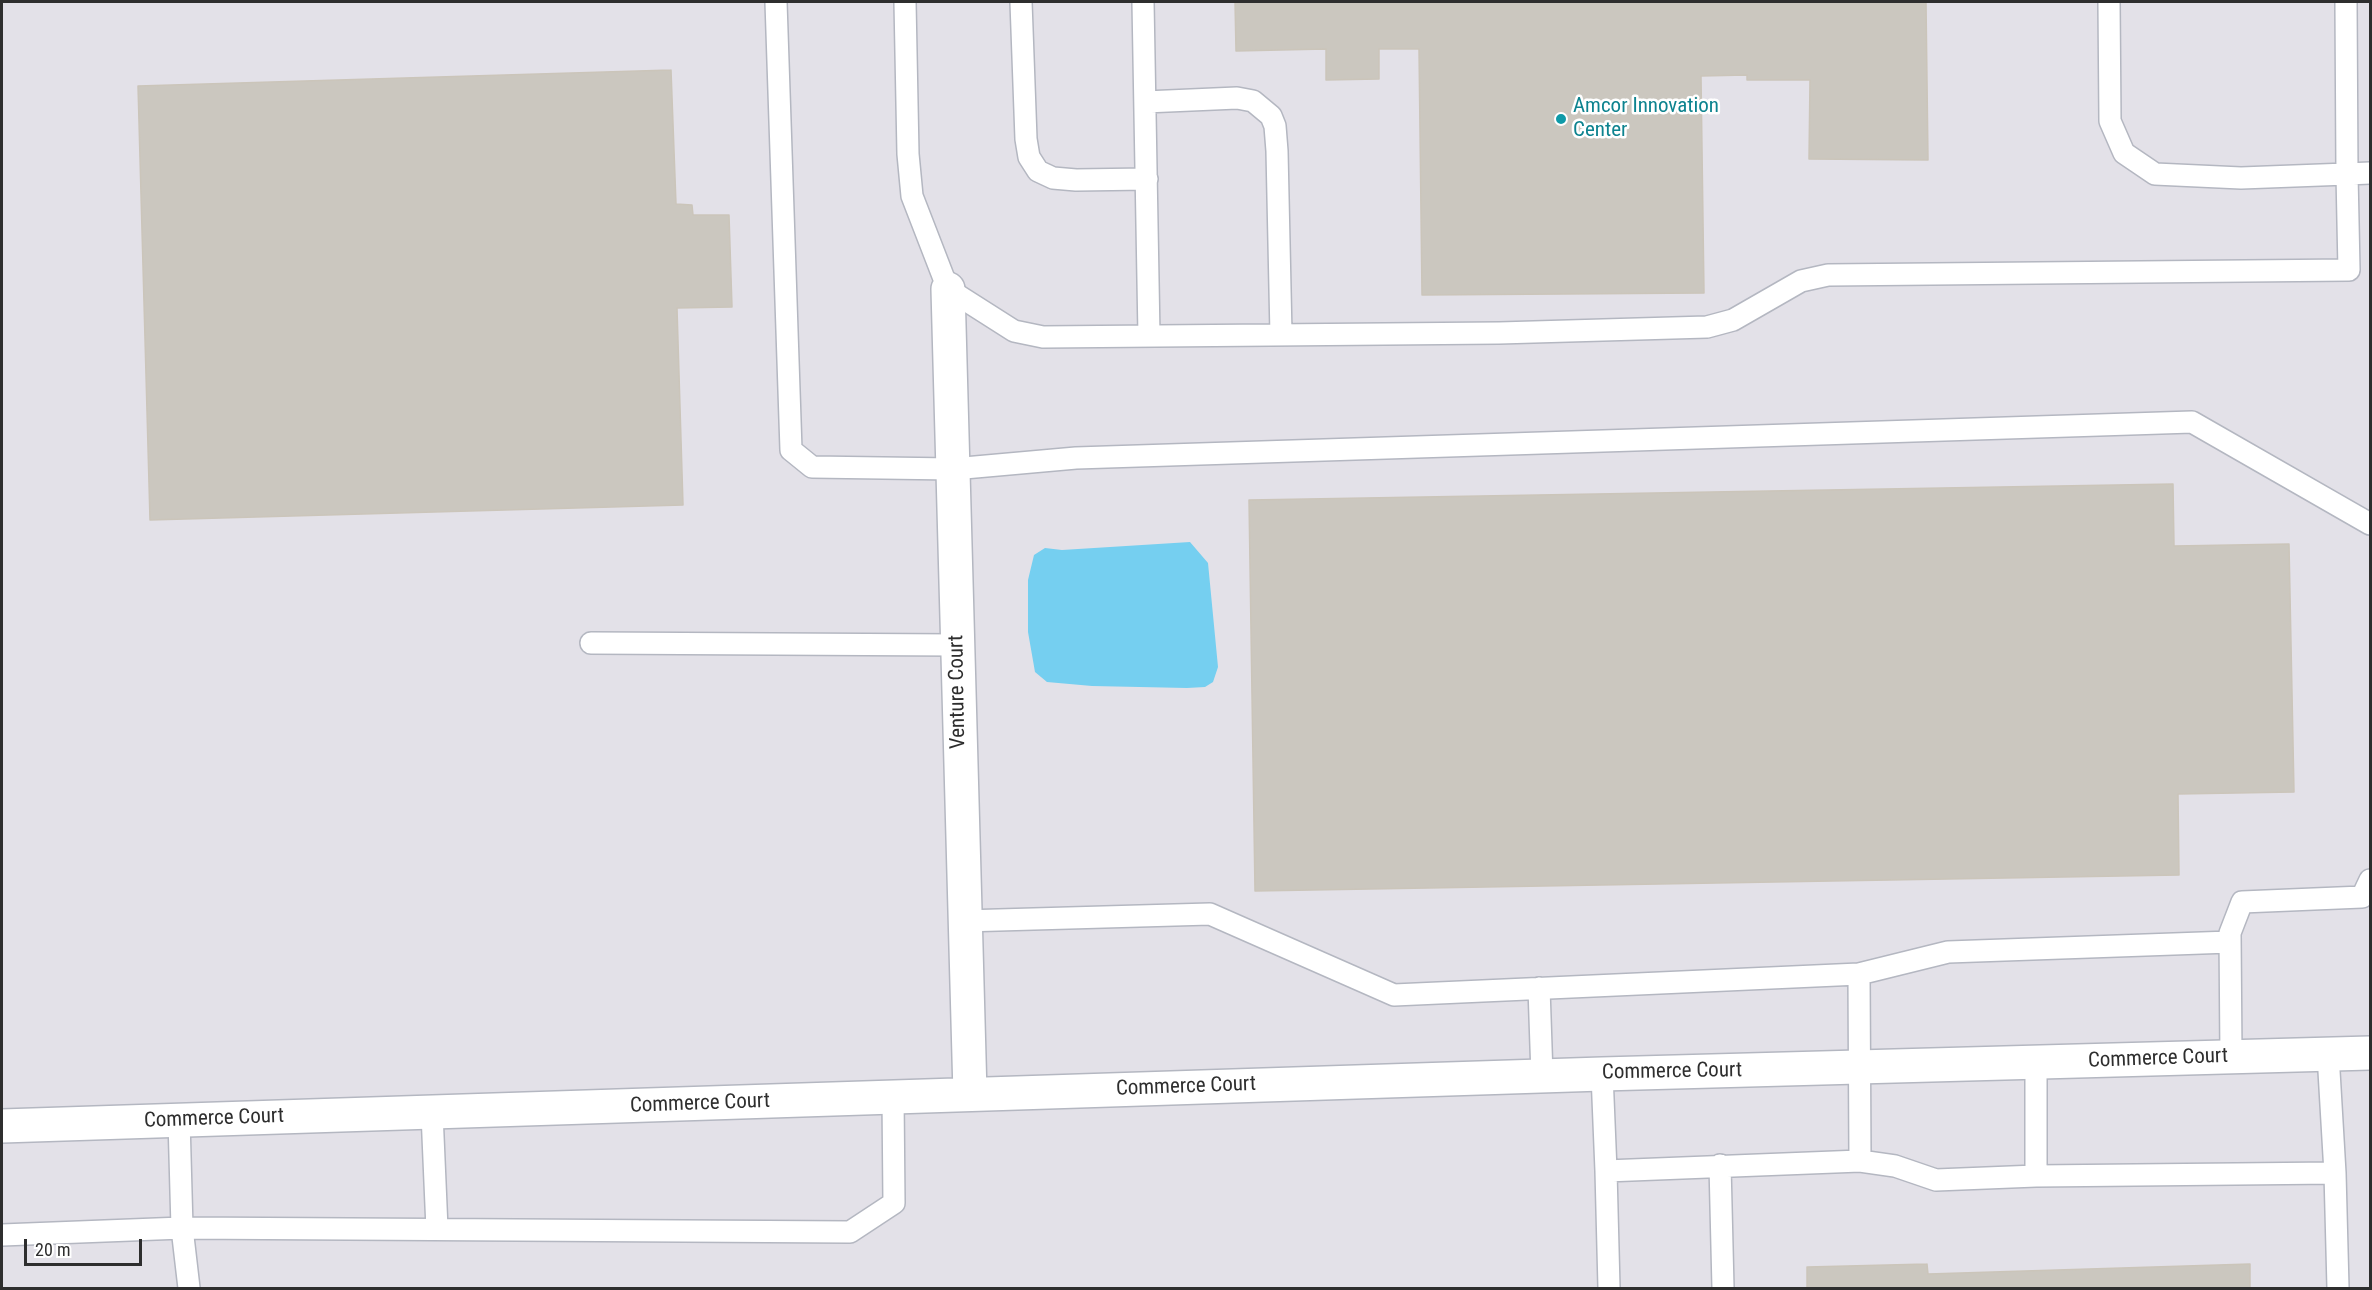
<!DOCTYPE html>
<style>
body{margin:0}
#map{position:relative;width:2372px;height:1290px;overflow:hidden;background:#efe9e1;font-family:"Roboto Condensed",sans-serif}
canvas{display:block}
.frame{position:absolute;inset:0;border:3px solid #2e2e2e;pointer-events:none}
.scale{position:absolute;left:24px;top:1239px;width:118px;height:27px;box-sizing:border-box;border:3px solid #2e2e2e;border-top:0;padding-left:8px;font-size:18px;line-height:21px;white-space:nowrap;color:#2e2e2e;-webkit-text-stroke:4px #fff;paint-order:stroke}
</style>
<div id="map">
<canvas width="2372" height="1290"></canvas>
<div class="frame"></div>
<div class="scale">20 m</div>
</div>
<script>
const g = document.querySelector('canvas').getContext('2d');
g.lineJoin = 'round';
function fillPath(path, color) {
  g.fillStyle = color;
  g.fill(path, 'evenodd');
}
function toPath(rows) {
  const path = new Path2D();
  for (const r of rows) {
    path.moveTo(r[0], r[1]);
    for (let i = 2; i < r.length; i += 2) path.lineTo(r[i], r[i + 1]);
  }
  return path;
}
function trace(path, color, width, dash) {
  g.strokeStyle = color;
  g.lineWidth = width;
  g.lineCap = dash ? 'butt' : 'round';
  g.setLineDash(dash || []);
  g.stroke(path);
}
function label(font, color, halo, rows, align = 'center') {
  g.font = font + ' "Roboto Condensed",sans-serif';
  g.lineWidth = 5;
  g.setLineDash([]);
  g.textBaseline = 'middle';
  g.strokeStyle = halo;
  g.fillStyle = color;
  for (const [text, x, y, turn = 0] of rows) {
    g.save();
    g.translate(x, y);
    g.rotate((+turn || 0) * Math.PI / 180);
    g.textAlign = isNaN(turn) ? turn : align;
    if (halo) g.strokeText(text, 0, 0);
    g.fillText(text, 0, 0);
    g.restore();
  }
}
const industrial = toPath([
 [2,2,2370,2,2370,1288,2,1288]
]);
const water = toPath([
 [1190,542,1208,563,1218,667,1213,682,1205,687,1187,688,1092,686,1047,682,1035,672,1028,632,1028,580,1034,555,1045,548,1062,550]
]);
const building = toPath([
 [1235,2,1926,2,1928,160,1809,159,1810,80,1747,80,1747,75,1701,76,1704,293,1422,295,1419,49,1379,49,1379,79,1326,80,1326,49,1236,51,1235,2],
 [671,70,676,204,692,205,693,215,729,215,732,307,677,308,683,505,150,520,138,86,671,70],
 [2173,484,2174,546,2289,544,2294,792,2178,794,2179,875,1255,891,1249,500,2173,484],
 [1927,1264,1928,1274,2250,1264,2250,1288,1807,1288,1807,1267,1927,1264]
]);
const lane = toPath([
 [776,2,791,450,812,467,953,469,1076,458,2192,422,2370,524],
 [905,2,908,154,912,196,948,289,1014,331,1043,337,1499,333,1707,327,1733,320,1801,281,1828,275,2349,270,2347,174,2370,173],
 [1021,2,1026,139,1029,157,1038,171,1053,178,1076,180,1147,179],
 [1143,2,1149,336],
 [2109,2,2110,121,2124,153,2155,174,2241,178,2347,174,2346,2],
 [1145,102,1237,98,1253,101,1271,116,1275,126,1277,151,1281,335],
 [591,643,957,645],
 [963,921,1210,914,1394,995,1859,974,1860,1161],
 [1859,974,1948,952,2230,942],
 [1539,988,1542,1076],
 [2231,1056,2230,933,2242,902,2362,897,2370,880],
 [2036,1063,2036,1176],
 [1602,1074,1606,1171,1860,1161,1895,1166,1936,1180,2036,1176,2335,1173,2328,1054],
 [432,1113,437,1229],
 [179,1120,182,1228,189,1288],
 [1720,1165,1723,1288],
 [1606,1171,1609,1288],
 [2335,1173,2338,1288],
 [2,1235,182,1228,850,1232,894,1203,893,1097]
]);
const street = toPath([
 [948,289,970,1094],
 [2,1126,1602,1074,2370,1053]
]);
const markers = [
 [1561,119,6,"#0f9aa8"]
];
const cultureNames = [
 ["Amcor Innovation",1573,107],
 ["Center",1573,131]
];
const streetNames = [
 ["Venture Court",958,692,-91],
 ["Commerce Court",2158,1059,-2],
 ["Commerce Court",1672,1072,-1],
 ["Commerce Court",1186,1087,-2],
 ["Commerce Court",700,1104,-2],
 ["Commerce Court",214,1119,-2]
];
fillPath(industrial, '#e3e1e8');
fillPath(water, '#75cff0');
fillPath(building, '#cbc7bf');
trace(building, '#cbc5ba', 1.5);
trace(lane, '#b4b7c1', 24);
trace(street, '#b4b7c1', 36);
trace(lane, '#fff', 21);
trace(street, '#fff', 33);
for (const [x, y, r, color] of markers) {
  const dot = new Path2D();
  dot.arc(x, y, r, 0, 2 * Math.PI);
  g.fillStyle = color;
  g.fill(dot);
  trace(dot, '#fff', 2);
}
label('21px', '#0d838f', '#fff', cultureNames, 'left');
label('21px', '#2e2e2e', '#fff', streetNames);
</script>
